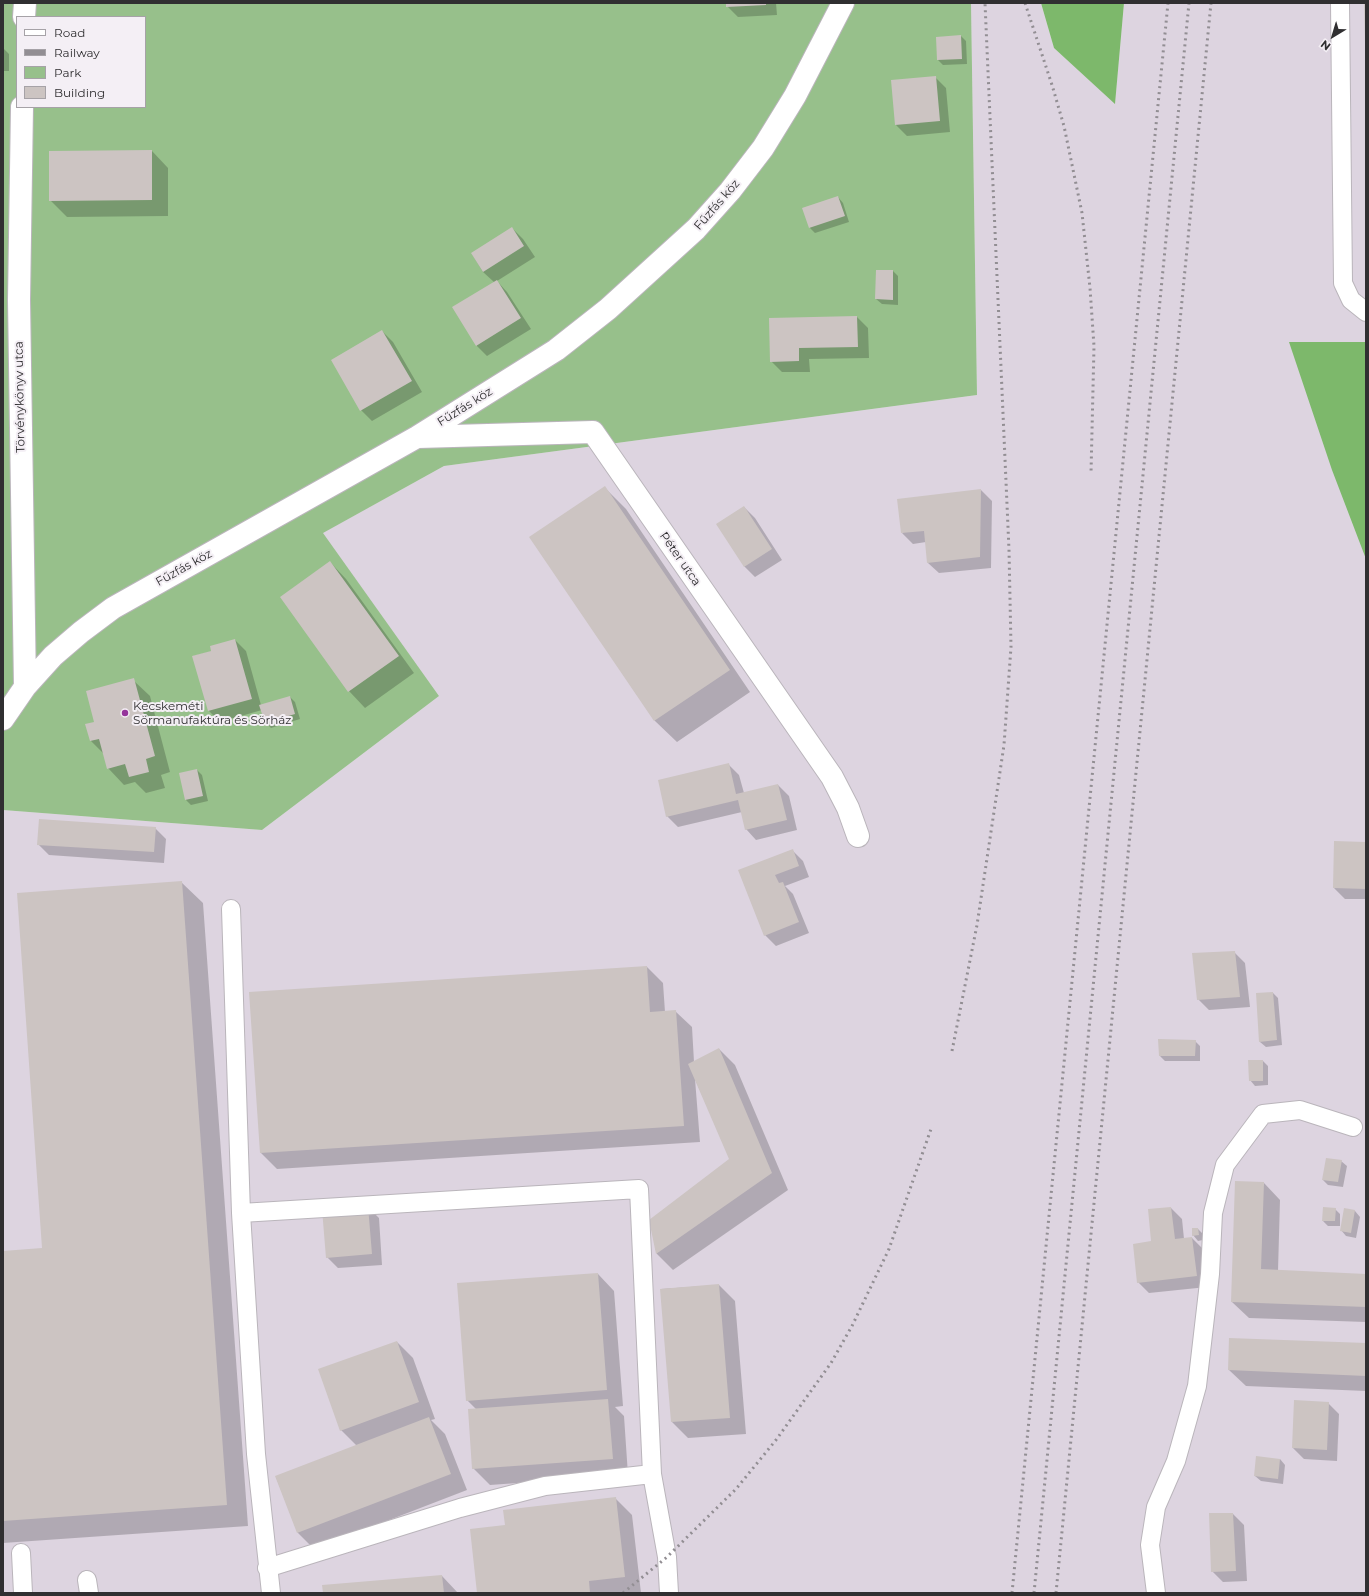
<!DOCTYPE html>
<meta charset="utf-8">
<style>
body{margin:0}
#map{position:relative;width:1369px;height:1596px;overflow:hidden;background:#e7e2e8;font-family:Montserrat,sans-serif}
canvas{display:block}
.frame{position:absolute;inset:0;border:4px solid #302f31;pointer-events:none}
.legend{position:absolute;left:16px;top:16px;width:130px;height:92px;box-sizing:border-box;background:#f4eff5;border:1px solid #a6a2a7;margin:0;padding:5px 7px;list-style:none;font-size:12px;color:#302f31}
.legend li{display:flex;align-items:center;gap:8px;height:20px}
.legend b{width:20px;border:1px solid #a6a2a7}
.north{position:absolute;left:1313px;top:16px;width:40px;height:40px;-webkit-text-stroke:3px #f4eff5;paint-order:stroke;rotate:218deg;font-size:11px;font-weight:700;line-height:16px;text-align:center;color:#302f31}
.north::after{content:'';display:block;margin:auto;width:14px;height:18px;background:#302f31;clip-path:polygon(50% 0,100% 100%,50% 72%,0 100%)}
</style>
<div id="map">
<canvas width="1369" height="1596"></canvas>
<div class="frame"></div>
<ul class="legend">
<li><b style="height:5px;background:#fff"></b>Road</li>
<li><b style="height:5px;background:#928e93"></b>Railway</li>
<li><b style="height:11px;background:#97c08b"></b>Park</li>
<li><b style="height:11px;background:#ccc4c2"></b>Building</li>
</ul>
<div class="north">N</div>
</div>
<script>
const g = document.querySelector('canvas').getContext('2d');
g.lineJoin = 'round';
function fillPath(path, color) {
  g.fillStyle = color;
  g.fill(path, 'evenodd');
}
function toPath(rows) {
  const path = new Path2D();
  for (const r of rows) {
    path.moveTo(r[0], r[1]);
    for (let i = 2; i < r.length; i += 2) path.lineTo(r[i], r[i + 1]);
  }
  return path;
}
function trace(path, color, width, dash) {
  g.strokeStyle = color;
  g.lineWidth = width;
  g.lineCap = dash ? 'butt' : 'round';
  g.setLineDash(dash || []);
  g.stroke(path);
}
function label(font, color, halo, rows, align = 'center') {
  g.font = font + ' Montserrat,sans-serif';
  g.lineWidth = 4;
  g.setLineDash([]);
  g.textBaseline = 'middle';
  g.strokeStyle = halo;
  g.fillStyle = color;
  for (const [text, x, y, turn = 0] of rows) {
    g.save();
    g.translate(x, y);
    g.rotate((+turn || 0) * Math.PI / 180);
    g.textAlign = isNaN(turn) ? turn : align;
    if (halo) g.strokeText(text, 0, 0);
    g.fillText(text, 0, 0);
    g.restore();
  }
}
const built = toPath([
 [971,3,1041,3,1054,48,1115,103,1124,3,1366,3,1366,1593,3,1593,3,810,262,830,439,696,322,533,444,466,977,395]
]);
const green = toPath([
 [3,3,971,3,977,395,444,466,323,533,439,696,262,830,3,810],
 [17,17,145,17,145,107,17,107]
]);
const forest = toPath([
 [1041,3,1124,3,1115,104,1054,48],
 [1289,342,1366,342,1366,559,1332,470]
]);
const shadow = toPath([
 [727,3,776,3,777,15,738,17,727,6],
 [961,36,966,41,967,64,943,65,938,60],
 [3,48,9,54,9,71,4,71,3,86],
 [935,77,946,88,950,132,907,136,896,125,892,81],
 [152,151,168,168,168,216,67,217,50,200],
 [838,197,843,203,849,222,815,233,810,228,804,209],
 [512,228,523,239,535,257,497,281,507,292,531,329,487,356,476,345,494,282,483,272,472,254],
 [877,271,893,271,898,276,898,305,882,304,876,299],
 [857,317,868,328,869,358,809,359,810,372,782,372,771,361],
 [382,331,393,342,422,392,372,421,361,410],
 [605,488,626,509,750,692,677,742,655,721,531,538],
 [981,490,992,501,991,568,939,573,928,563,926,542,913,544,902,533],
 [744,507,755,518,782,560,755,577,744,566],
 [330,562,346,579,414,673,365,708,349,691,281,597],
 [235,640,246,651,261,705,290,697,295,702,300,719,271,728,266,723,262,710,220,722,209,711,194,656,213,651],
 [133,680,150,696,170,772,161,775,165,788,146,793,135,782,124,785,108,768,104,754,91,741,95,722],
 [728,764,739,775,744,793,778,785,789,796,797,830,756,840,746,829,742,812,678,827,667,816],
 [197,770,202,775,208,801,191,805,186,800,180,774],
 [155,828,166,839,164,863,49,855,38,844],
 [1366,843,1366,899,1345,899,1334,888],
 [792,850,803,861,809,877,785,886,793,894,809,933,776,946,765,935,740,871],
 [181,882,203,903,248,1526,3,1543,3,1252,43,1249],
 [1234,952,1245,963,1250,1007,1209,1010,1198,999],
 [647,967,663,983,665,1012,675,1011,692,1027,694,1062,719,1049,735,1065,788,1190,673,1270,657,1254,650,1221,731,1160,695,1079,700,1142,277,1169,261,1153,250,993],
 [1273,993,1278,998,1282,1045,1266,1047,1260,1042,1257,994],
 [1195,1041,1200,1046,1200,1061,1165,1061,1160,1056],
 [1263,1061,1268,1066,1268,1085,1255,1086,1250,1080],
 [1341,1161,1347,1166,1343,1187,1328,1185,1323,1180],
 [1264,1183,1280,1200,1278,1271,1366,1275,1366,1322,1249,1318,1232,1302],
 [368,1207,379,1218,382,1265,338,1268,327,1257],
 [1171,1208,1182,1219,1184,1239,1192,1238,1203,1249,1207,1287,1149,1293,1138,1282,1152,1242],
 [1335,1209,1340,1214,1340,1226,1328,1226,1323,1221],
 [1345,1210,1355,1211,1360,1217,1356,1238,1346,1236,1341,1230],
 [1198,1229,1203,1234,1203,1240,1198,1241,1193,1235],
 [598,1274,614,1291,623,1406,615,1407,624,1416,628,1475,490,1485,473,1468,476,1409,467,1400],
 [719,1285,735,1301,746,1434,688,1438,672,1422,661,1289],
 [397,1342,413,1358,435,1419,431,1420,445,1434,467,1490,314,1549,298,1533,276,1477,357,1446,341,1430],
 [1366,1344,1366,1391,1246,1386,1229,1370],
 [1328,1403,1339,1414,1337,1461,1304,1459,1293,1448],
 [1280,1459,1285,1465,1283,1484,1261,1481,1255,1476],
 [616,1499,632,1515,641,1593,478,1593,506,1526],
 [1210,1514,1233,1514,1244,1525,1247,1581,1223,1582,1212,1571],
 [442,1576,458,1593,324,1593]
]);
const building = toPath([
 [726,3,766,3,766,5,726,7],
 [1364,3,1366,3,1366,43,1365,43],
 [961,35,962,59,937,60,936,37],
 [936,76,940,121,895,125,891,80],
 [152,150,152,200,49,201,49,151],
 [838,196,845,216,809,228,802,208],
 [512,227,524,246,483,272,471,253],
 [876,270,893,270,893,300,875,299],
 [497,280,521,318,476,346,452,307],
 [857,316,858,347,799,348,799,361,770,362,769,318],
 [382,330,412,381,360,411,331,360],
 [605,486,730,670,654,721,529,537],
 [981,489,980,557,927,563,924,531,901,533,897,499],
 [744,506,772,549,744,567,716,524],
 [330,561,399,656,348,692,280,597],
 [235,639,252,699,208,711,192,656,211,651,210,646],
 [134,678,155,756,146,759,149,772,129,777,125,764,107,769,99,739,90,741,85,724,94,722,86,691],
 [290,696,295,714,265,723,259,705],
 [729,763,736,794,778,784,787,820,745,830,738,800,666,817,658,780],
 [197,769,203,796,185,800,179,773],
 [39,819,156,827,154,852,37,845],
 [1334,841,1366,842,1366,889,1333,888],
 [793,849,799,866,775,875,779,883,783,882,799,922,764,936,738,870],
 [182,881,227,1505,3,1521,3,1251,42,1248,17,893],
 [1235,951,1240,997,1197,1000,1192,953],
 [647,966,650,1012,676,1010,684,1126,260,1153,249,992],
 [1273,992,1277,1040,1259,1042,1256,993],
 [1158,1039,1196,1040,1195,1056,1159,1056],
 [719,1048,772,1173,656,1254,649,1220,729,1159,688,1064],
 [1248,1060,1263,1060,1263,1081,1249,1081],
 [1326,1158,1342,1160,1338,1182,1322,1180],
 [1235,1181,1264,1182,1261,1269,1366,1274,1366,1307,1231,1302],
 [368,1206,372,1254,326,1258,322,1209],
 [1171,1207,1175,1239,1192,1237,1197,1276,1137,1283,1133,1244,1151,1241,1148,1209],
 [1323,1207,1336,1208,1335,1221,1322,1221],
 [1344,1208,1355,1210,1351,1233,1340,1231],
 [1192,1228,1198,1228,1199,1235,1192,1236],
 [598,1273,607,1390,466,1401,457,1283],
 [719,1284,730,1418,671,1422,660,1289],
 [1229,1338,1366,1343,1366,1376,1228,1370],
 [397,1341,419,1402,340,1431,318,1369],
 [608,1399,613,1459,472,1469,468,1409],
 [1294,1400,1329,1402,1327,1450,1292,1448],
 [429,1417,451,1474,297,1533,275,1476],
 [1256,1456,1280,1459,1278,1479,1254,1476],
 [616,1497,625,1577,589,1581,590,1593,477,1593,470,1529,505,1525,503,1510],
 [1209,1513,1233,1513,1236,1571,1211,1572],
 [442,1575,444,1593,323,1593,322,1585]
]);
const service = toPath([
 [1340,3,1343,283,1351,300,1366,312],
 [231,909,241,1213],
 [21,1553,23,1593],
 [267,1568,460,1508,545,1486,652,1474],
 [87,1580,89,1593],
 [271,1593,256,1454,241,1213,639,1189,652,1474,667,1557,669,1593],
 [1156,1593,1150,1545,1156,1507,1176,1461,1197,1386,1210,1274,1213,1213,1225,1165,1263,1114,1300,1110,1353,1127]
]);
const minor = toPath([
 [24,17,25,3],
 [22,107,19,300,25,687],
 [418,437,593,432,832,777,848,808,858,836],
 [3,719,25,687,53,656,81,632,113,608,417,437,556,350,608,309,696,229,730,191,763,148,795,96,843,3]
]);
const rail = toPath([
 [1025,3,1052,85,1064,126,1082,213,1090,288,1094,346,1091,473],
 [952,1051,977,925,1004,745,1011,647,1009,550,985,3],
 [623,1593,667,1557,736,1489,776,1440,831,1363,852,1326,889,1249,931,1129],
 [1012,1593,1168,3],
 [1034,1593,1189,3],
 [1056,1593,1211,3]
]);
const markers = [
 [125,713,4,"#95349b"]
];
const streetNames = [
 ["Fűzfás köz",717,205,-49],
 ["Törvénykönyv utca",20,397,-91],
 ["Fűzfás köz",465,407,-32],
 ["Péter utca",680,559,55],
 ["Fűzfás köz",184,568,-29]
];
const poiNames = [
 ["Kecskeméti",133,706],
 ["Sörmanufaktúra és Sörház",133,720]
];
fillPath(built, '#ddd4e0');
fillPath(green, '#97c08b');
fillPath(forest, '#7db86b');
fillPath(shadow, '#0003');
fillPath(building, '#ccc4c2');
trace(service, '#bab5bb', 20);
trace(minor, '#bab5bb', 24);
trace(service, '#fff', 18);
trace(minor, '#fff', 22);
trace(rail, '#928e93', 3, [2, 4]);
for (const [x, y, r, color] of markers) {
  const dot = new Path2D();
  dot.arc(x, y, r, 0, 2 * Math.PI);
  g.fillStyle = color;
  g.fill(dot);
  trace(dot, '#f4eff5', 1.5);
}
label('12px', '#302f31', '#f4eff5', streetNames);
label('12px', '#302f31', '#f4eff5', poiNames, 'left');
</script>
